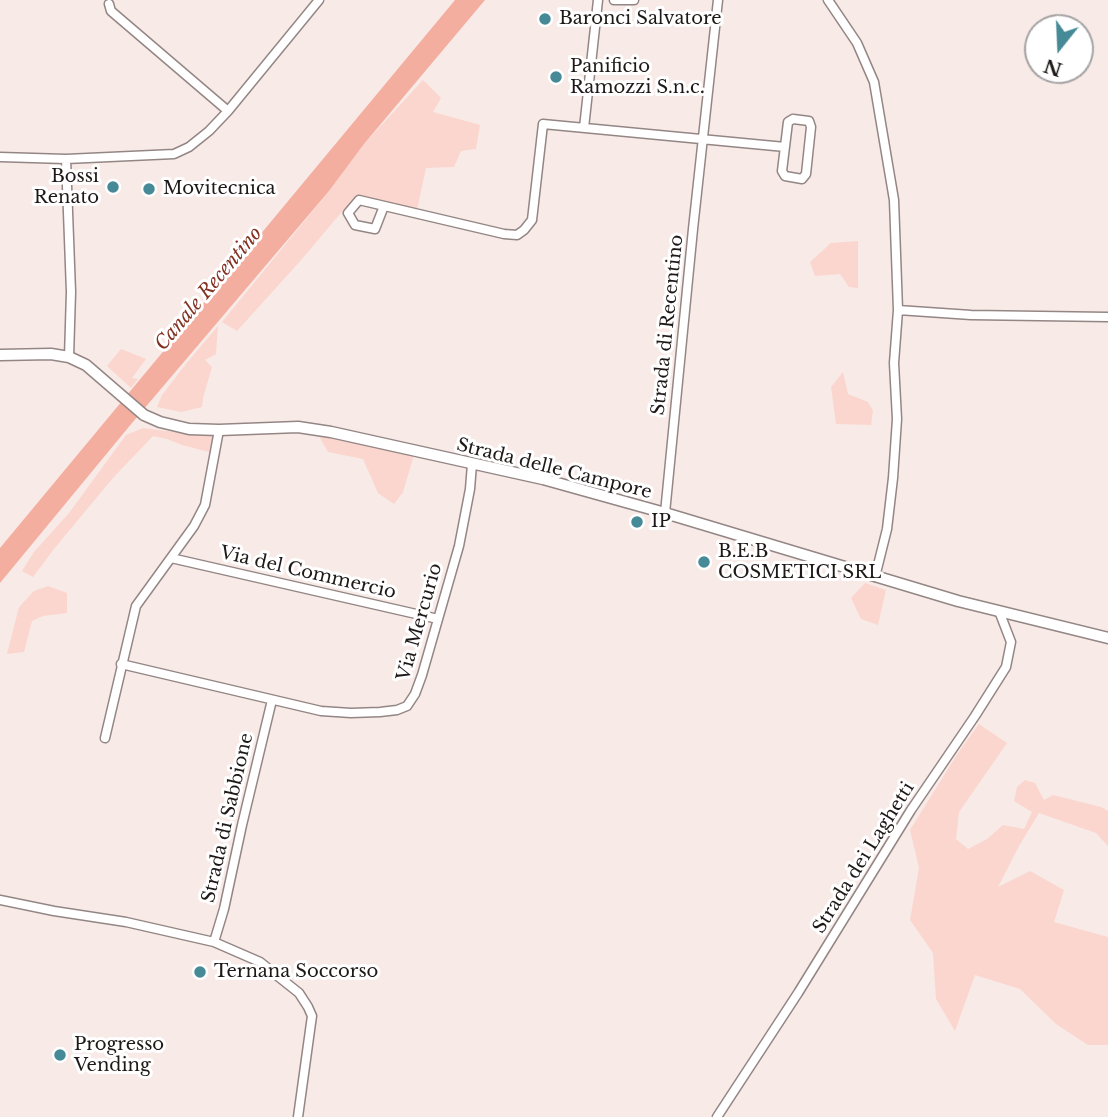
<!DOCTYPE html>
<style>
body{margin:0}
#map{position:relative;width:1108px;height:1117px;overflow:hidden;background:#f8eae7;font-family:"Libre Baskerville",serif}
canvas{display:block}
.north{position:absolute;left:1024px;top:14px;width:70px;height:70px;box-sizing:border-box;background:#fff;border:2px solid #a5a3a3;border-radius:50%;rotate:198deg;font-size:19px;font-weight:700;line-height:28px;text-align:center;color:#1e1918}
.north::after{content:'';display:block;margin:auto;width:24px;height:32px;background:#468a97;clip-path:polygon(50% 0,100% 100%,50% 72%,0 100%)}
</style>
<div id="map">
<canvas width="1108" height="1117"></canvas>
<div class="north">N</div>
</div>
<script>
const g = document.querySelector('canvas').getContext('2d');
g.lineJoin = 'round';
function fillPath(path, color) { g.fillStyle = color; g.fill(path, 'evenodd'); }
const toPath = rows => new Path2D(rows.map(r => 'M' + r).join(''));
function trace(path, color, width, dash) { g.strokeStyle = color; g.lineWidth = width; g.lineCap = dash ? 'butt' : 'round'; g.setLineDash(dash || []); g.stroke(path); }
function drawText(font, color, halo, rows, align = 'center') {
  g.font = font + ' "Libre Baskerville",serif'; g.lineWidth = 6; g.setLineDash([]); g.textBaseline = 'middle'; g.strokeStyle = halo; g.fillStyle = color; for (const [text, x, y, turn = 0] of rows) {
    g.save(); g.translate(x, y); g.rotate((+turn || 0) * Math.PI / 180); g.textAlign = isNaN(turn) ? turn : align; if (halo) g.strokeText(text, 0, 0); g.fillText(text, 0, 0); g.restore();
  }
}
const green = toPath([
 [423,80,441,98,433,112,480,125,476,149,461,151,454,167,426,168,417,210,356,195,302,259,237,331,222,322,329,191,364,144],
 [858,241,858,288,849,287,840,274,815,276,810,262,831,243],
 [218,326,216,354,205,360,212,367,203,398,202,407,181,412,157,407,162,395,185,365],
 [121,349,146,359,132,378,138,379,131,388,107,366],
 [843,372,848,394,868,402,873,411,871,425,836,424,831,387],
 [143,428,182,433,213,433,209,452,182,445,167,439,153,436,112,479,54,549,33,577,22,571,34,552,69,513,126,435],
 [319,436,414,455,403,492,394,504,378,493,363,459,328,452],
 [865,583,886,590,878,625,861,619,851,598],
 [48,586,67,593,67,613,43,616,32,621,24,652,7,654,19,607,34,591],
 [979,724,1007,743,959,812,956,839,968,849,987,839,1003,825,1024,829,1032,812,1014,801,1017,787,1025,780,1035,783,1044,800,1053,795,1101,807,1108,811,1108,846,1096,833,1039,813,1019,846,998,887,1030,871,1064,890,1054,922,1108,937,1108,1045,1088,1045,1056,1024,1020,989,975,975,955,1031,936,999,933,953,910,920,919,868,910,830,958,753]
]);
const water = toPath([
 [455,0,485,0,364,144,329,191,132,423,0,583,0,548]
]);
const minor = toPath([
 [614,0,634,0],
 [828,0,857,43,874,82,894,200,898,310,894,363,897,419,893,478,887,529,875,577],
 [109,4,111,11,228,111],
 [793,119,809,121,811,127,806,174,802,179,785,176,782,171,788,122,793,119],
 [584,128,598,0],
 [0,157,66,159,174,154,189,147,209,131,228,111,319,0],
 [66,159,71,292,69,357],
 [384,206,375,229,355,225,348,213,359,200,504,234,517,235,524,230,532,220,543,124,785,147],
 [898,310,971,315,1108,317],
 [665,513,693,229,718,0],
 [171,558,438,619],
 [121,664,321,711,351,713,380,712,397,710,407,706,415,694,422,675,459,546,470,489,472,464],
 [105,738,136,606,194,526,205,505,219,430],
 [0,900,54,911,126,922,214,942,224,909,242,825,272,700],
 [214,942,260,962,299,993,308,1007,312,1016,311,1023,298,1117],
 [717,1117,798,993,911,810,975,716,1006,667,1011,642,999,611]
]);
const tertiary = toPath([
 [0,355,51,354,69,357,86,365,144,415,160,422,189,429,219,430,298,427,331,432,543,479,665,513,958,601,1108,638]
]);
const markers = [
 [545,19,7,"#468a97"],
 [556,77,7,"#468a97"],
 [113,187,7,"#468a97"],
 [149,189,7,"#468a97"],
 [637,522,7,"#468a97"],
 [704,562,7,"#468a97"],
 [200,972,7,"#468a97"],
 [60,1055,7,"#468a97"]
];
const poiNames = [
 ["Baronci Salvatore",559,19],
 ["Panificio",570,67],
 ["Ramozzi S.n.c.",570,88],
 ["Bossi",99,177,"right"],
 ["Renato",99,198,"right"],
 ["Movitecnica",163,189],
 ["IP",651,522],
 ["B.E.B",718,552],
 ["COSMETICI SRL",718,573],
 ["Ternana Soccorso",214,972],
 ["Progresso",74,1045],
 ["Vending",74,1066]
];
const streetNames = [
 ["Strada di Recentino",668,325,-84],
 ["Strada delle Campore",554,469,14],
 ["Via del Commercio",308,573,13],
 ["Via Mercurio",420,622,-74],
 ["Strada di Sabbione",228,818,-77],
 ["Strada dei Laghetti",864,858,-58]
];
const waterNames = [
 ["Canale Recentino",209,289,-50]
];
fillPath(green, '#fbd6ce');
fillPath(water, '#f4aea0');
trace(minor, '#938684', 11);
trace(tertiary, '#938684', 13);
trace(minor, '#fff', 8);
trace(tertiary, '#fff', 10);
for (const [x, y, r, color] of markers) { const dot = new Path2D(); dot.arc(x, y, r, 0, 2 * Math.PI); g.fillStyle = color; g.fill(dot); trace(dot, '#fff', 2.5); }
drawText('18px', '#1e1918', '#fff', poiNames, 'left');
drawText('18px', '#1e1918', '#fff', streetNames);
drawText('italic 19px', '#833123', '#fff', waterNames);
</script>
